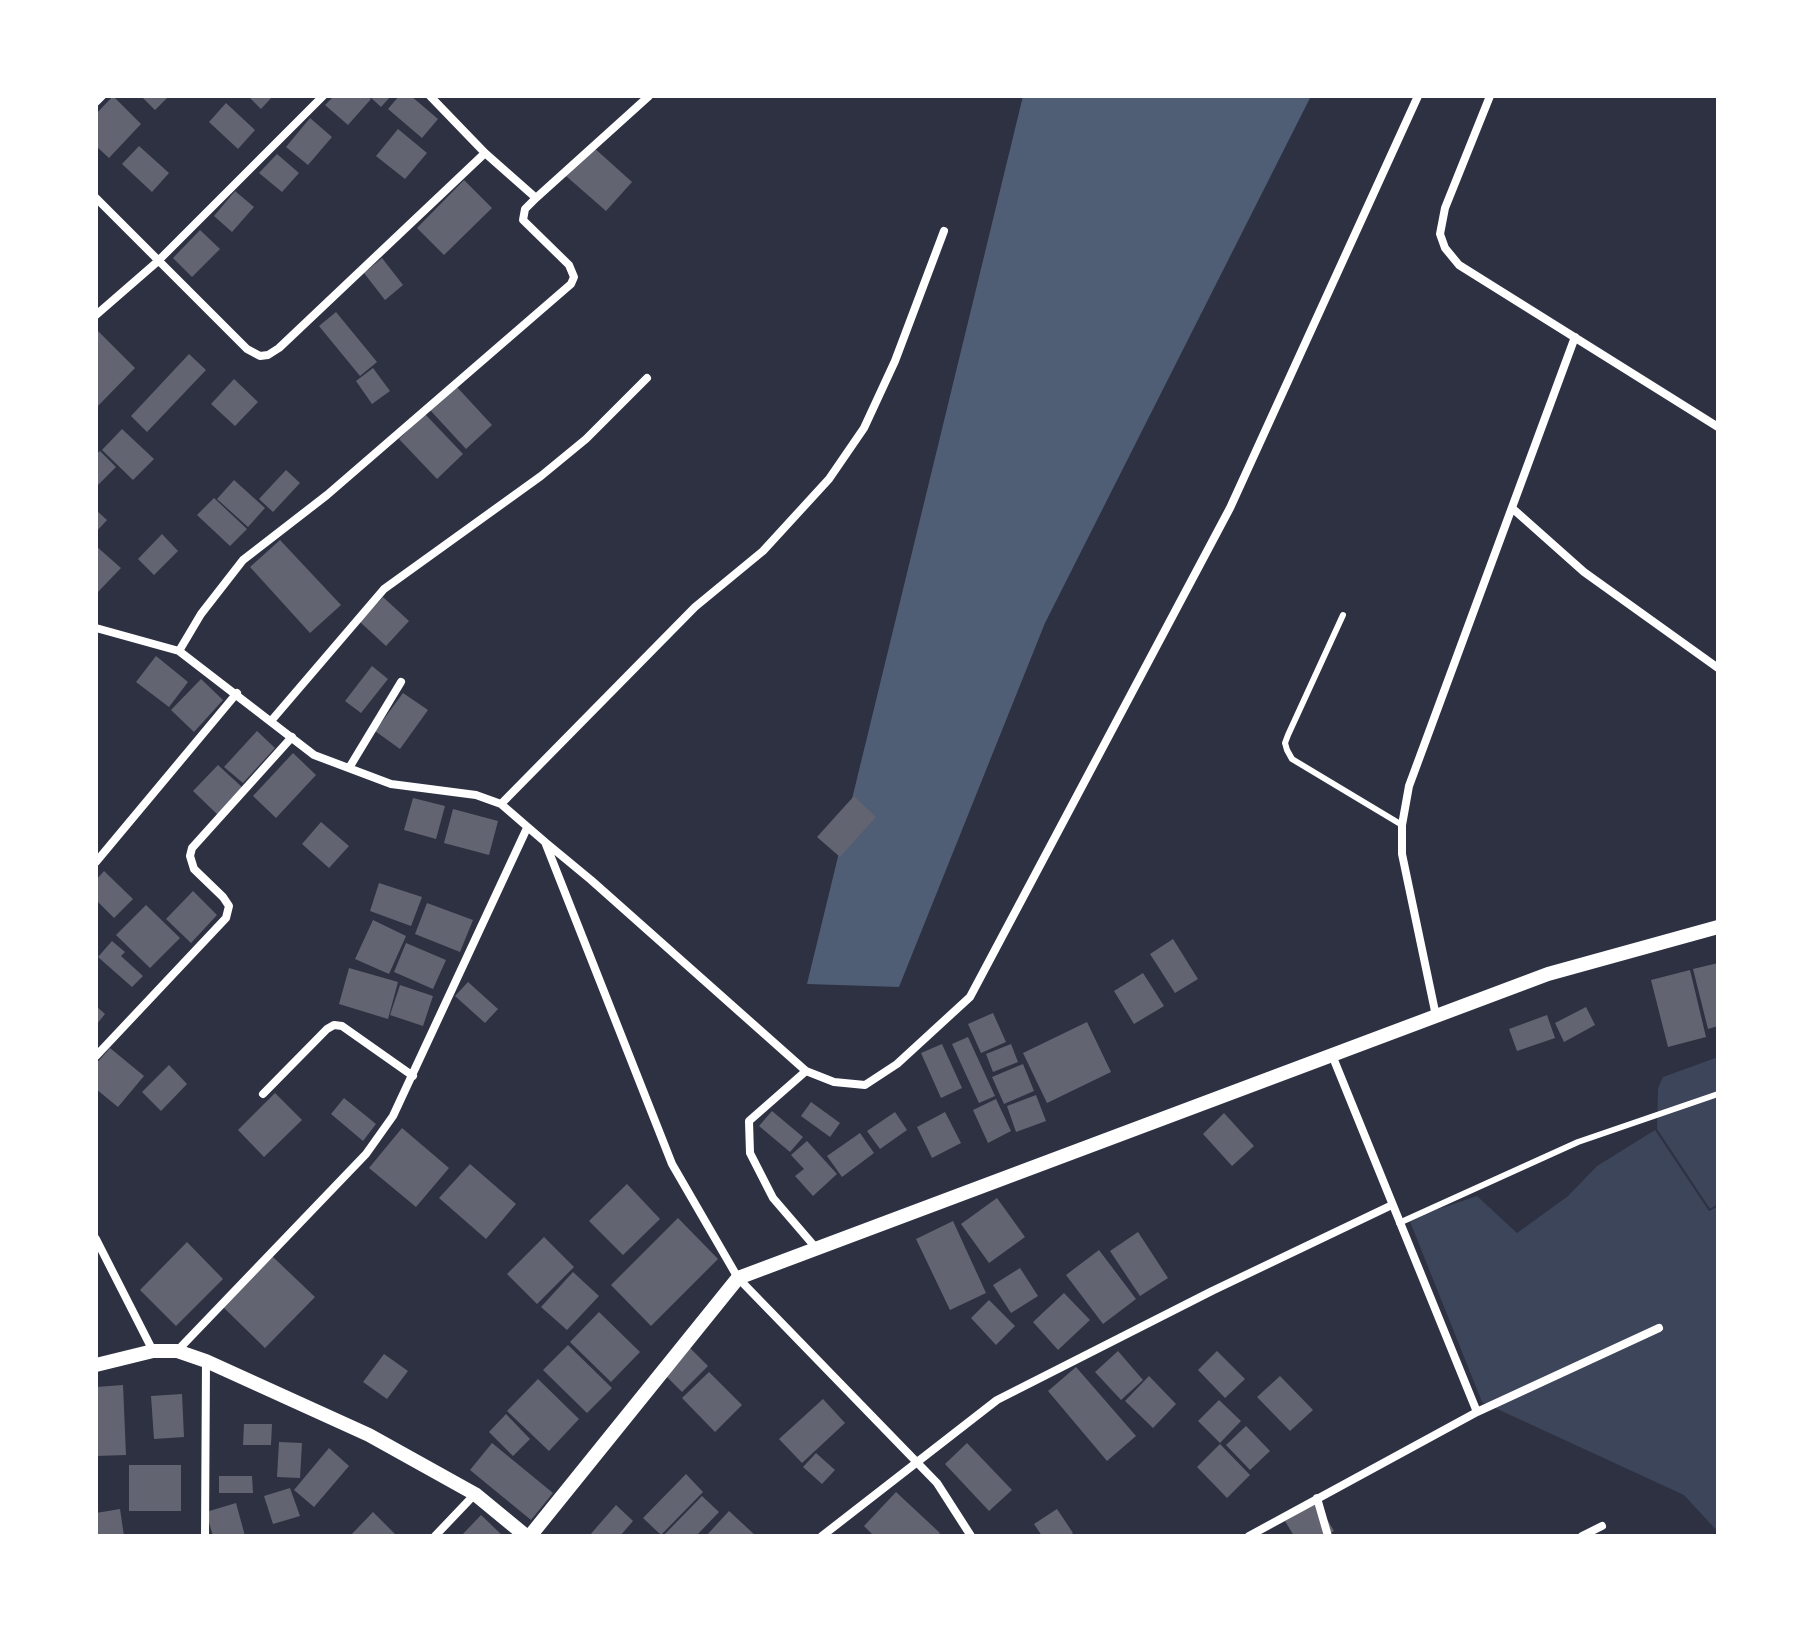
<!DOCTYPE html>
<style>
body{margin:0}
#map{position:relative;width:1814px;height:1632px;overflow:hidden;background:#2d3142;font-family:"Noto Serif",serif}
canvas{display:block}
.frame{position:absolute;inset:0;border:98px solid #fff;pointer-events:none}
</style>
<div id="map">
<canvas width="1814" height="1632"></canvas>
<div class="frame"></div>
</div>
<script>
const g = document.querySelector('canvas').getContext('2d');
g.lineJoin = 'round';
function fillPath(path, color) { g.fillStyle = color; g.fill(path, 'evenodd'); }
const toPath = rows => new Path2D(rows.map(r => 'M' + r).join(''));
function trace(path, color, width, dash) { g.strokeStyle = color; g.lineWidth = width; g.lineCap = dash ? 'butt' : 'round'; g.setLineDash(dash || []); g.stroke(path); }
const green = toPath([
 [1718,1057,1718,1204,1710,1209,1657,1129,1658,1088,1663,1077],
 [1655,1130,1709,1211,1718,1206,1718,1532,1684,1495,1482,1402,1409,1219,1477,1196,1517,1233,1568,1196,1597,1166]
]);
const water = toPath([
 [1023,96,1311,96,1045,623,899,987,807,984]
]);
const building = toPath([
 [113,96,141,124,109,158,96,146,96,114],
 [141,96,169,96,155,110],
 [248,96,273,96,261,109],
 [334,96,367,96,371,99,348,125,325,105],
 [369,96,391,96,381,107],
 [399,96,411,96,438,119,422,138,388,109],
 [226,103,255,130,238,149,209,122],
 [310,118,332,137,308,165,286,147],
 [398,129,427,153,405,179,376,156],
 [139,146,169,173,152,192,122,164],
 [592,146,632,182,606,211,566,176],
 [277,154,299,173,282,192,259,173],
 [464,180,492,208,444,255,417,228],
 [235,191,254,207,232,232,214,216],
 [200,230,220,249,192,277,173,258],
 [382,258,403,285,385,300,364,273],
 [336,312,377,362,360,376,319,326],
 [96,329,135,368,96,408],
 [189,354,206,370,147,432,131,416],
 [373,368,390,391,372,404,356,381],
 [234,379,258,402,235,426,211,404],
 [456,386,492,425,466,449,430,410],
 [425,414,463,454,437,479,399,439],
 [122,429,154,459,133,480,102,450],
 [100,451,116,467,96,487,96,454],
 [286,470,300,483,273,512,259,499],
 [234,480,265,508,248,527,217,499],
 [214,498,247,529,230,546,197,515],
 [96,510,107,520,96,532],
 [162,534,178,551,154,575,138,559],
 [280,540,341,605,310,633,250,567],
 [96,546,121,568,96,594],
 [383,597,409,621,386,646,360,622],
 [156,656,188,682,169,707,136,682],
 [372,666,388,679,361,713,345,701],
 [201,679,223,700,194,732,171,710],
 [403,693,428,710,400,749,375,731],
 [257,731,275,748,243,783,224,767],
 [293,753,316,775,276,818,253,796],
 [218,765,243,788,218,815,193,791],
 [854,796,876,817,840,857,817,837],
 [413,798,445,806,436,839,404,830],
 [453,809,498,821,489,855,444,843],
 [321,822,349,846,329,868,302,844],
 [104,871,133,899,114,918,96,900,96,880],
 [379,883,422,897,411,926,370,911],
 [193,891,217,915,191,943,166,919],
 [427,903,473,920,460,952,415,934],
 [146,905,180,938,150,968,116,935],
 [373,920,406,936,389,974,355,959],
 [1173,939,1198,979,1175,993,1150,954],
 [112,941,125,952,121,956,143,976,132,987,98,957],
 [406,943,446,960,433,989,394,972],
 [1718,963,1718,1026,1708,1029,1693,969],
 [349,968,398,982,388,1019,339,1004],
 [1690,970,1706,1037,1668,1047,1651,980],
 [1143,973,1164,1006,1134,1024,1114,991],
 [468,982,498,1009,485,1023,455,996],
 [400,985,433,996,423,1026,390,1015],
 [96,1006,105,1014,96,1025],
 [1586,1007,1595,1025,1564,1042,1555,1023],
 [993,1013,1006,1042,981,1053,968,1024],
 [1547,1015,1555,1038,1517,1051,1509,1029],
 [1087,1022,1111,1072,1047,1103,1023,1053],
 [968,1037,995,1096,979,1103,952,1044],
 [942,1044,962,1088,941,1098,921,1053],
 [1011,1044,1018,1062,993,1072,986,1054],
 [110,1048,144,1076,118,1107,96,1089,96,1064],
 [1023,1064,1034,1091,1004,1104,992,1077],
 [169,1065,187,1084,161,1111,142,1092],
 [275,1093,302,1120,264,1157,238,1130],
 [1036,1095,1046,1121,1016,1132,1007,1106],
 [344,1098,376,1124,363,1141,331,1114],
 [996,1099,1011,1131,988,1143,973,1110],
 [811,1102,840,1123,830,1137,801,1116],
 [772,1111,803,1137,790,1152,759,1126],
 [895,1112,907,1130,880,1149,867,1131],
 [945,1112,961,1143,932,1158,917,1127],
 [1224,1113,1254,1146,1232,1166,1203,1134],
 [402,1128,449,1168,416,1207,369,1168],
 [860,1133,874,1153,842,1177,827,1156],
 [807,1141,837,1174,813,1196,795,1176,804,1169,791,1155],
 [470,1164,516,1204,486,1239,439,1198],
 [627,1184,660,1219,623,1255,589,1221],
 [997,1198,1025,1237,989,1263,961,1224],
 [678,1218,718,1259,651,1326,611,1285],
 [953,1221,986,1293,950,1310,916,1239],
 [1138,1232,1168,1278,1140,1296,1110,1251],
 [544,1237,574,1267,537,1304,507,1274],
 [187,1242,223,1279,176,1326,140,1290],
 [1099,1250,1136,1299,1103,1324,1066,1275],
 [272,1256,315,1297,265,1348,223,1307],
 [1020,1268,1038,1296,1011,1313,993,1285],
 [573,1272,599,1296,567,1330,541,1307],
 [1064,1293,1090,1320,1058,1350,1033,1322],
 [989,1300,1015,1326,996,1345,971,1318],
 [599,1312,640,1352,611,1382,570,1342],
 [568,1345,612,1388,587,1413,543,1370],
 [690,1348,708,1366,682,1392,664,1374],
 [1118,1351,1143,1380,1121,1400,1095,1372],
 [1217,1351,1245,1379,1225,1398,1198,1370],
 [384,1354,408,1371,387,1399,363,1382],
 [1076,1367,1136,1436,1107,1461,1048,1391],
 [709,1372,742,1405,715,1432,682,1398],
 [1149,1376,1176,1404,1153,1428,1125,1401],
 [1280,1376,1313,1410,1290,1431,1257,1397],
 [538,1379,579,1419,549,1451,507,1411],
 [123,1385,126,1455,96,1456,96,1387],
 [182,1394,184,1437,154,1439,151,1396],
 [823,1399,845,1423,802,1463,779,1439],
 [1219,1400,1241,1421,1220,1443,1198,1421],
 [506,1414,530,1439,513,1456,489,1432],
 [244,1424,272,1424,271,1445,243,1445],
 [1246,1426,1270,1451,1250,1470,1226,1445],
 [279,1442,302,1443,300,1478,277,1477],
 [492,1443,553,1493,531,1520,470,1470],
 [967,1443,1012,1490,989,1511,945,1464],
 [1220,1444,1250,1475,1227,1498,1197,1467],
 [329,1448,349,1466,314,1507,294,1490],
 [816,1453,835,1470,822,1484,803,1467],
 [129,1465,181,1465,181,1511,129,1511],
 [686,1474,703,1492,661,1535,643,1518],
 [219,1476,252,1476,253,1493,219,1493],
 [290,1488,300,1516,273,1524,264,1496],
 [896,1492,940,1533,937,1536,874,1536,864,1526],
 [702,1496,719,1512,696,1536,663,1536],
 [1317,1502,1334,1531,1325,1536,1294,1536,1285,1521],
 [236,1503,245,1536,213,1536,206,1512],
 [616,1505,633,1521,620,1536,589,1536],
 [120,1509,124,1536,96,1536,96,1513],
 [1057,1509,1073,1533,1069,1536,1042,1536,1034,1524],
 [729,1511,756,1536,706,1536],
 [373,1512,397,1536,350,1536],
 [481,1515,503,1536,461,1536]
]);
const service = toPath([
 [1343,615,1288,735,1285,743,1287,750,1292,759,1402,825],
 [1399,1223,1578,1142,1718,1094]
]);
const minor = toPath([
 [430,96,485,153,536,198,649,96],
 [1490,96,1445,208,1440,234,1445,248,1459,265,1718,427],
 [96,102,102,96],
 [96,198,247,349,260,356,268,355,279,348,485,153],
 [96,315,157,262,323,96],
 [1512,508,1584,572,1718,668],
 [96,628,179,651,314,755,391,784,476,795,501,804,545,842,672,1164,738,1278,937,1483,971,1536],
 [179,651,201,614,243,560,327,495,571,284,574,277,569,265,523,220,525,209,536,198],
 [271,721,384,589,541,476,586,439,647,378],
 [349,768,401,682],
 [501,804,695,607,763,551,829,479,864,428,895,361,944,231],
 [545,842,591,880,806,1071,834,1082,865,1085,897,1064,970,997,1230,508,1418,96],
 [96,862,237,693],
 [1436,1016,1402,854,1402,825,1409,786,1575,337],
 [1332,1055,1477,1412],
 [96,1056,226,918,229,906,223,897,194,869,190,856,192,848,292,737],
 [806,1071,749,1121,750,1153,773,1198,816,1248],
 [263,1094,327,1029,334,1025,342,1026,413,1076],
 [96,1239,153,1351],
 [177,1351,366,1154,393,1116,527,828],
 [1317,1498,1328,1536],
 [205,1536,206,1361],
 [435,1536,475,1494],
 [822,1536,997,1400,1212,1291,1392,1205],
 [1249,1536,1477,1412,1659,1328],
 [1582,1536,1602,1526]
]);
const tertiary = toPath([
 [96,1365,153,1351,177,1351,206,1361,369,1435,475,1494,526,1536],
 [530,1536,738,1278,1548,974,1718,927]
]);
fillPath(green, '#3c4559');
fillPath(water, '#4f5d75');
fillPath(building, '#626471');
trace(service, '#fff', 6);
trace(minor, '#fff', 8);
trace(tertiary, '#fff', 14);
</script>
